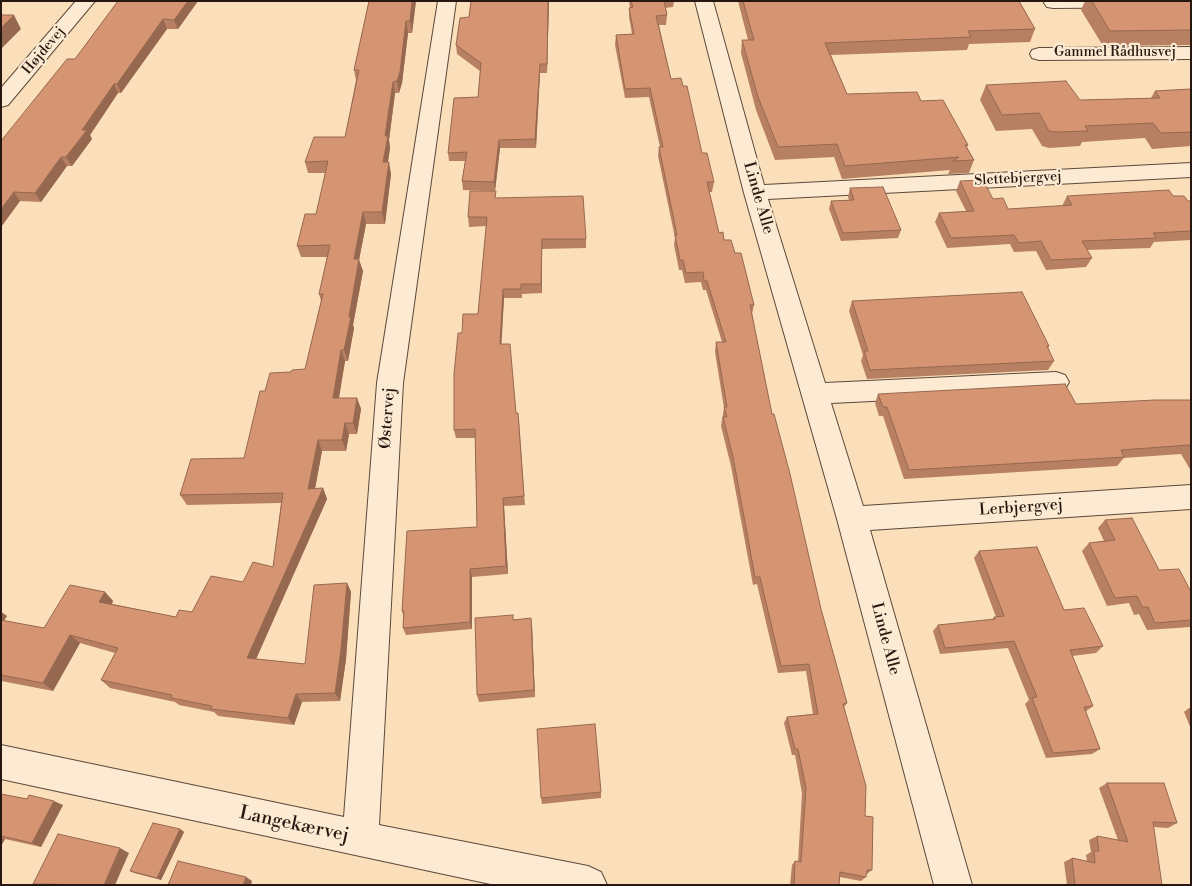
<!DOCTYPE html>
<meta charset="utf-8">
<style>
body{margin:0}
#map{position:relative;width:1192px;height:886px;overflow:hidden;background:#fbdfba;font-family:"Libre Bodoni",serif}
canvas{display:block}
.frame{position:absolute;inset:0;border:2px solid #261710;pointer-events:none}
</style>
<div id="map">
<canvas width="1192" height="886"></canvas>
<div class="frame"></div>
</div>
<script>
const g = document.querySelector('canvas').getContext('2d');
g.lineJoin = 'round';
const toPath = rows => new Path2D(rows.map(r => 'M' + r).join(''));
function trace(path, color, width, dash) { g.strokeStyle = color; g.lineWidth = width; g.lineCap = dash ? 'butt' : 'round'; g.setLineDash(dash || []); g.stroke(path); }
function fillPath(path, color) { g.fillStyle = color; g.fill(path, 'evenodd'); }
function drawText(font, color, halo, rows, align = 'center') {
  g.font = font + ' "Libre Bodoni",serif'; g.lineWidth = 4.5; g.setLineDash([]); g.textBaseline = 'middle'; g.strokeStyle = halo; g.fillStyle = color; for (const [text, x, y, turn = 0] of rows) {
    g.save(); g.translate(x, y); g.rotate((+turn || 0) * Math.PI / 180); g.textAlign = isNaN(turn) ? turn : align; if (halo) g.strokeText(text, 0, 0); g.fillText(text, 0, 0); g.restore();
  }
}
const street = toPath([
 [76,1,95,1,8,105,1,107,1,88,76,1],
 [438,1,456,1,403,383,379,825,588,866,601,872,607,885,495,885,1,779,1,745,344,817,377,383,438,1],
 [695,1,713,1,764,185,1191,163,1191,177,768,199,825,383,1056,372,1065,375,1069,382,1065,389,1056,392,831,403,863,506,1191,485,1191,509,870,530,972,885,934,885,837,519,744,193,695,1],
 [1045,1,1191,1,1191,7,1053,8,1047,7,1044,3,1045,1],
 [1191,47,1191,59,1039,60,1032,58,1030,54,1032,50,1039,48,1191,47]
]);
const wall = toPath([
 [118,1,198,1,178,29,167,29,121,93,118,93,90,135,92,139,72,166,67,166,41,202,20,201,1,227,1,141,75,59],
 [369,1,416,1,412,33,408,33,402,83,399,93,395,93,389,140,390,148,388,162,391,174,385,224,366,224,359,260,363,271,353,325,354,328,348,361,345,361,339,398,357,398,361,409,357,434,349,434,346,451,322,451,315,489,323,488,327,499,256,659,305,664,347,583,351,592,346,659,340,701,302,702,294,725,218,716,214,712,179,705,175,702,110,688,101,680,115,653,80,643,53,691,1,681,1,612,7,616,4,621,44,628,105,592,113,601,112,604,176,617,192,612,243,582,273,567,281,503,187,505,180,495,244,458,265,391,291,372,305,369,321,301,319,294,327,257,301,257,297,246,316,214,326,173,308,173,305,162,345,137,356,80,354,70],
 [471,1,549,1,547,73,540,73,536,148,500,148,495,191,463,190,462,181,465,161,449,161,448,153,478,97,480,71,457,54,456,45,469,17],
 [629,1,674,1,673,7,665,8,667,15,666,25,659,25,671,79,702,153,714,182,712,192,709,192,719,233,735,253,754,305,752,314,772,414,821,609,847,703,844,707,865,816,872,870,867,874,866,874,866,877,861,881,840,877,839,885,790,885,792,865,795,861,798,862,802,793,795,755,792,755,784,723,787,717,813,714,806,671,778,673,757,584,753,585,731,466,721,426,724,408,715,352,716,342,722,342,706,290,703,290,701,282,685,283,682,270,679,270,674,245,675,238,658,156,659,147,660,147,649,97,625,98,615,45,616,35,632,34,629,17,629,8,630,8],
 [738,1,1019,1,1035,29,1030,42,969,44,967,50,831,55,847,94,921,101,968,145,967,147,974,160,969,173,948,174,950,170,842,179,834,157,775,160,756,110,741,53,742,40,748,40],
 [1085,1,1191,1,1191,45,1103,46,1081,10],
 [986,85,1080,100,1151,98,1155,91,1191,89,1191,146,1152,149,1145,138,1082,142,1080,146,1049,148,1042,146,1032,129,996,131,980,100],
 [960,181,993,199,1008,209,1062,206,1067,196,1173,196,1188,201,1191,201,1191,240,1154,242,1150,248,1087,250,1092,258,1086,267,1046,270,1036,251,1014,252,1010,244,947,248,935,222,939,213,966,211,956,191],
 [850,188,901,230,898,238,841,241,829,209,831,201,849,200,848,197],
 [496,198,586,239,586,248,542,249,542,293,522,294,522,298,504,298,501,344,516,413,519,421,525,505,504,506,508,574,472,577,472,629,406,635,403,628,403,615,402,611,477,527,475,438,456,438,454,430,462,333,478,314,486,226,469,227,468,217],
 [852,301,1049,346,1048,348,1054,361,1048,370,867,379,861,361,863,355,849,311],
 [878,394,1076,404,1191,400,1191,471,1181,454,1124,458,1117,466,904,479,883,416,879,416,875,403],
 [1105,520,1159,570,1191,592,1191,627,1147,630,1139,614,1134,615,1129,603,1107,606,1082,551,1089,543,1104,541,1098,528],
 [979,551,1064,610,1103,646,1096,653,1072,656,1093,706,1085,712,1100,749,1092,754,1046,758,1025,704,1029,700,1008,648,940,654,933,631,938,625,992,620,994,617,996,617,974,558],
 [513,615,513,620,532,626,535,697,479,702,477,695],
 [1189,708,1191,708,1191,729,1184,712],
 [1107,783,1177,823,1168,828,1153,827,1162,885,1067,885,1064,862,1072,858,1087,861,1086,855,1091,852,1089,840,1097,836,1118,840,1099,788],
 [601,792,601,798,542,804,541,798],
 [1,794,63,805,41,847,5,839,1,846],
 [180,829,184,832,161,880,134,873,130,871]
]);
const shadedWall = toPath([
 [188,1,198,1,178,29,174,20],
 [412,1,416,1,412,33,410,21],
 [548,1,549,1,547,73,547,64],
 [14,15,21,29,1,49,1,28],
 [163,19,167,29,121,93,117,84],
 [406,21,408,33,402,83,399,93,397,81],
 [540,64,540,73,536,148,535,139],
 [393,82,395,93,389,140,390,148,386,174,383,162,385,136],
 [114,84,118,93,90,135,92,139,72,166,66,157,82,130],
 [499,140,500,148,495,191,494,182],
 [61,157,67,166,41,202,35,193],
 [389,162,391,174,385,224,382,212],
 [14,192,20,201,1,227,1,209],
 [363,212,366,224,359,260,363,271,353,325,354,328,348,361,344,350,349,317,354,259],
 [542,239,542,293,541,284],
 [503,289,504,298,501,353,500,344],
 [341,350,345,361,337,409,333,398],
 [357,398,361,409,357,434,353,423],
 [345,423,349,434,346,451,342,440],
 [318,440,322,451,313,499,308,489],
 [323,488,327,499,253,666,247,658],
 [503,498,504,506,508,574,506,566],
 [470,569,472,577,472,629,470,622],
 [347,583,351,592,346,659,340,701,335,693],
 [105,592,113,601,108,610,99,602],
 [1,612,7,616,1,625],
 [531,618,532,626,535,697,534,690],
 [70,635,80,643,53,691,43,683],
 [296,694,302,702,294,725,288,718],
 [54,801,63,805,41,847,32,843],
 [180,829,184,832,161,880,157,878],
 [1,838,5,839,1,846],
 [120,848,129,853,115,885,104,885],
 [246,877,252,881,251,885,243,885]
]);
const building = toPath([
 [118,1,188,1,174,20,163,19,117,84,114,84,82,130,87,130,66,157,61,157,35,193,14,192,1,209,1,141,67,59,75,59,118,1],
 [369,1,412,1,410,21,406,21,400,72,397,81,393,82,385,136,388,136,383,162,389,162,382,212,363,212,354,259,359,259,349,317,351,317,344,350,341,350,333,398,357,398,353,423,345,423,342,440,318,440,308,489,323,488,247,658,305,664,314,585,347,583,341,650,335,693,296,694,288,718,211,709,212,706,171,698,172,695,101,680,118,648,70,635,43,683,1,675,1,620,44,628,70,585,105,592,99,602,176,617,179,610,192,612,211,576,243,582,253,562,273,567,283,493,180,495,191,459,244,458,260,391,265,391,270,373,291,372,292,370,305,369,323,294,319,294,330,245,297,246,305,214,316,214,328,161,305,162,314,137,345,137,359,70,354,70,369,1],
 [471,1,548,1,547,64,540,64,535,139,499,140,494,182,462,181,467,152,448,153,454,98,478,97,481,63,456,45,460,18,469,17,471,1],
 [631,1,664,1,667,15,656,16,671,79,681,78,683,86,687,86,702,153,707,153,714,182,707,182,719,233,723,232,724,240,731,240,735,253,741,253,754,305,750,305,772,414,774,414,790,474,821,609,847,703,843,704,866,786,865,816,873,817,872,870,867,870,866,877,840,872,839,885,794,885,795,861,801,862,806,788,798,749,795,749,787,717,818,714,809,664,781,666,760,577,755,577,733,457,723,417,727,417,724,407,727,407,716,342,726,342,707,281,704,281,703,272,686,273,683,260,680,260,675,235,677,235,659,147,663,147,650,88,625,89,616,35,634,34,629,8,633,7,631,1],
 [743,1,1019,1,1035,29,968,31,971,37,825,43,847,94,917,92,921,101,943,100,968,145,965,145,974,160,953,161,959,157,845,166,837,144,778,147,758,97,742,40,754,40,743,1],
 [1092,1,1191,1,1191,30,1110,31,1092,1],
 [1,15,14,15,1,28,1,15],
 [1066,81,1080,100,1160,98,1155,91,1191,89,1191,132,1161,133,1153,123,1085,126,1088,131,1057,132,1049,131,1039,113,1002,115,986,85,1066,81],
 [983,180,993,199,1003,198,1008,209,1072,205,1067,196,1169,190,1173,196,1184,196,1188,201,1191,201,1191,231,1153,233,1156,238,1082,241,1092,258,1051,260,1041,241,1019,243,1014,235,951,238,939,213,974,211,960,181,983,180],
 [883,187,901,230,843,233,831,201,854,200,850,188,883,187],
 [470,191,496,191,495,198,583,196,586,239,542,239,541,284,521,284,521,289,503,289,500,344,510,344,516,413,518,413,524,496,503,498,506,566,470,569,470,622,403,628,404,611,402,611,407,531,477,527,475,429,454,430,454,374,458,333,462,333,463,314,478,314,487,217,468,217,470,191],
 [1022,292,1049,346,1047,346,1054,361,870,370,864,351,868,351,852,301,1022,292],
 [1065,384,1076,404,1155,400,1191,400,1191,448,1189,445,1121,450,1124,457,909,470,887,407,883,407,878,394,1065,384],
 [1132,518,1159,570,1179,569,1191,592,1191,620,1155,623,1148,607,1142,607,1137,596,1115,598,1089,543,1115,540,1105,520,1132,518],
 [1037,547,1064,610,1084,608,1103,646,1070,650,1093,706,1084,707,1100,749,1053,753,1032,698,1037,697,1014,641,945,648,938,625,995,619,994,617,1004,616,979,551,1037,547],
 [513,615,513,620,531,618,534,690,477,695,475,618,513,615],
 [595,724,601,792,541,798,537,729,595,724],
 [1107,783,1164,783,1177,823,1153,822,1162,885,1075,885,1072,858,1095,863,1094,851,1099,851,1097,836,1128,842,1107,783],
 [1,794,27,799,29,795,54,801,32,843,1,836,1,794],
 [153,823,180,829,157,878,130,871,153,823],
 [58,834,120,848,104,885,33,884,58,834],
 [178,861,246,877,243,885,168,885,178,861]
]);
const farStreetnames = [
 ["Højdevej",44,51,-50],
 ["Gammel Rådhusvej",1115,53],
 ["Slettebjergvej",1018,179,-3]
];
const streetNames = [
 ["Linde Alle",758,198,74],
 ["Østervej",388,418,-86],
 ["Lerbjergvej",1021,508,-4],
 ["Linde Alle",885,639,75]
];
const nearStreetnames = [
 ["Langekærvej",294,825,12]
];
trace(street, '#5b493a', 2);
fillPath(street, '#fcead2');
fillPath(wall, '#b88062');
fillPath(shadedWall, '#966850');
fillPath(building, '#d69572');
trace(building, '#966850', 1);
drawText('14px', '#261710', '#fcead2', farStreetnames);
drawText('16px', '#261710', '#fcead2', streetNames);
drawText('19px', '#261710', '#fcead2', nearStreetnames);
</script>
